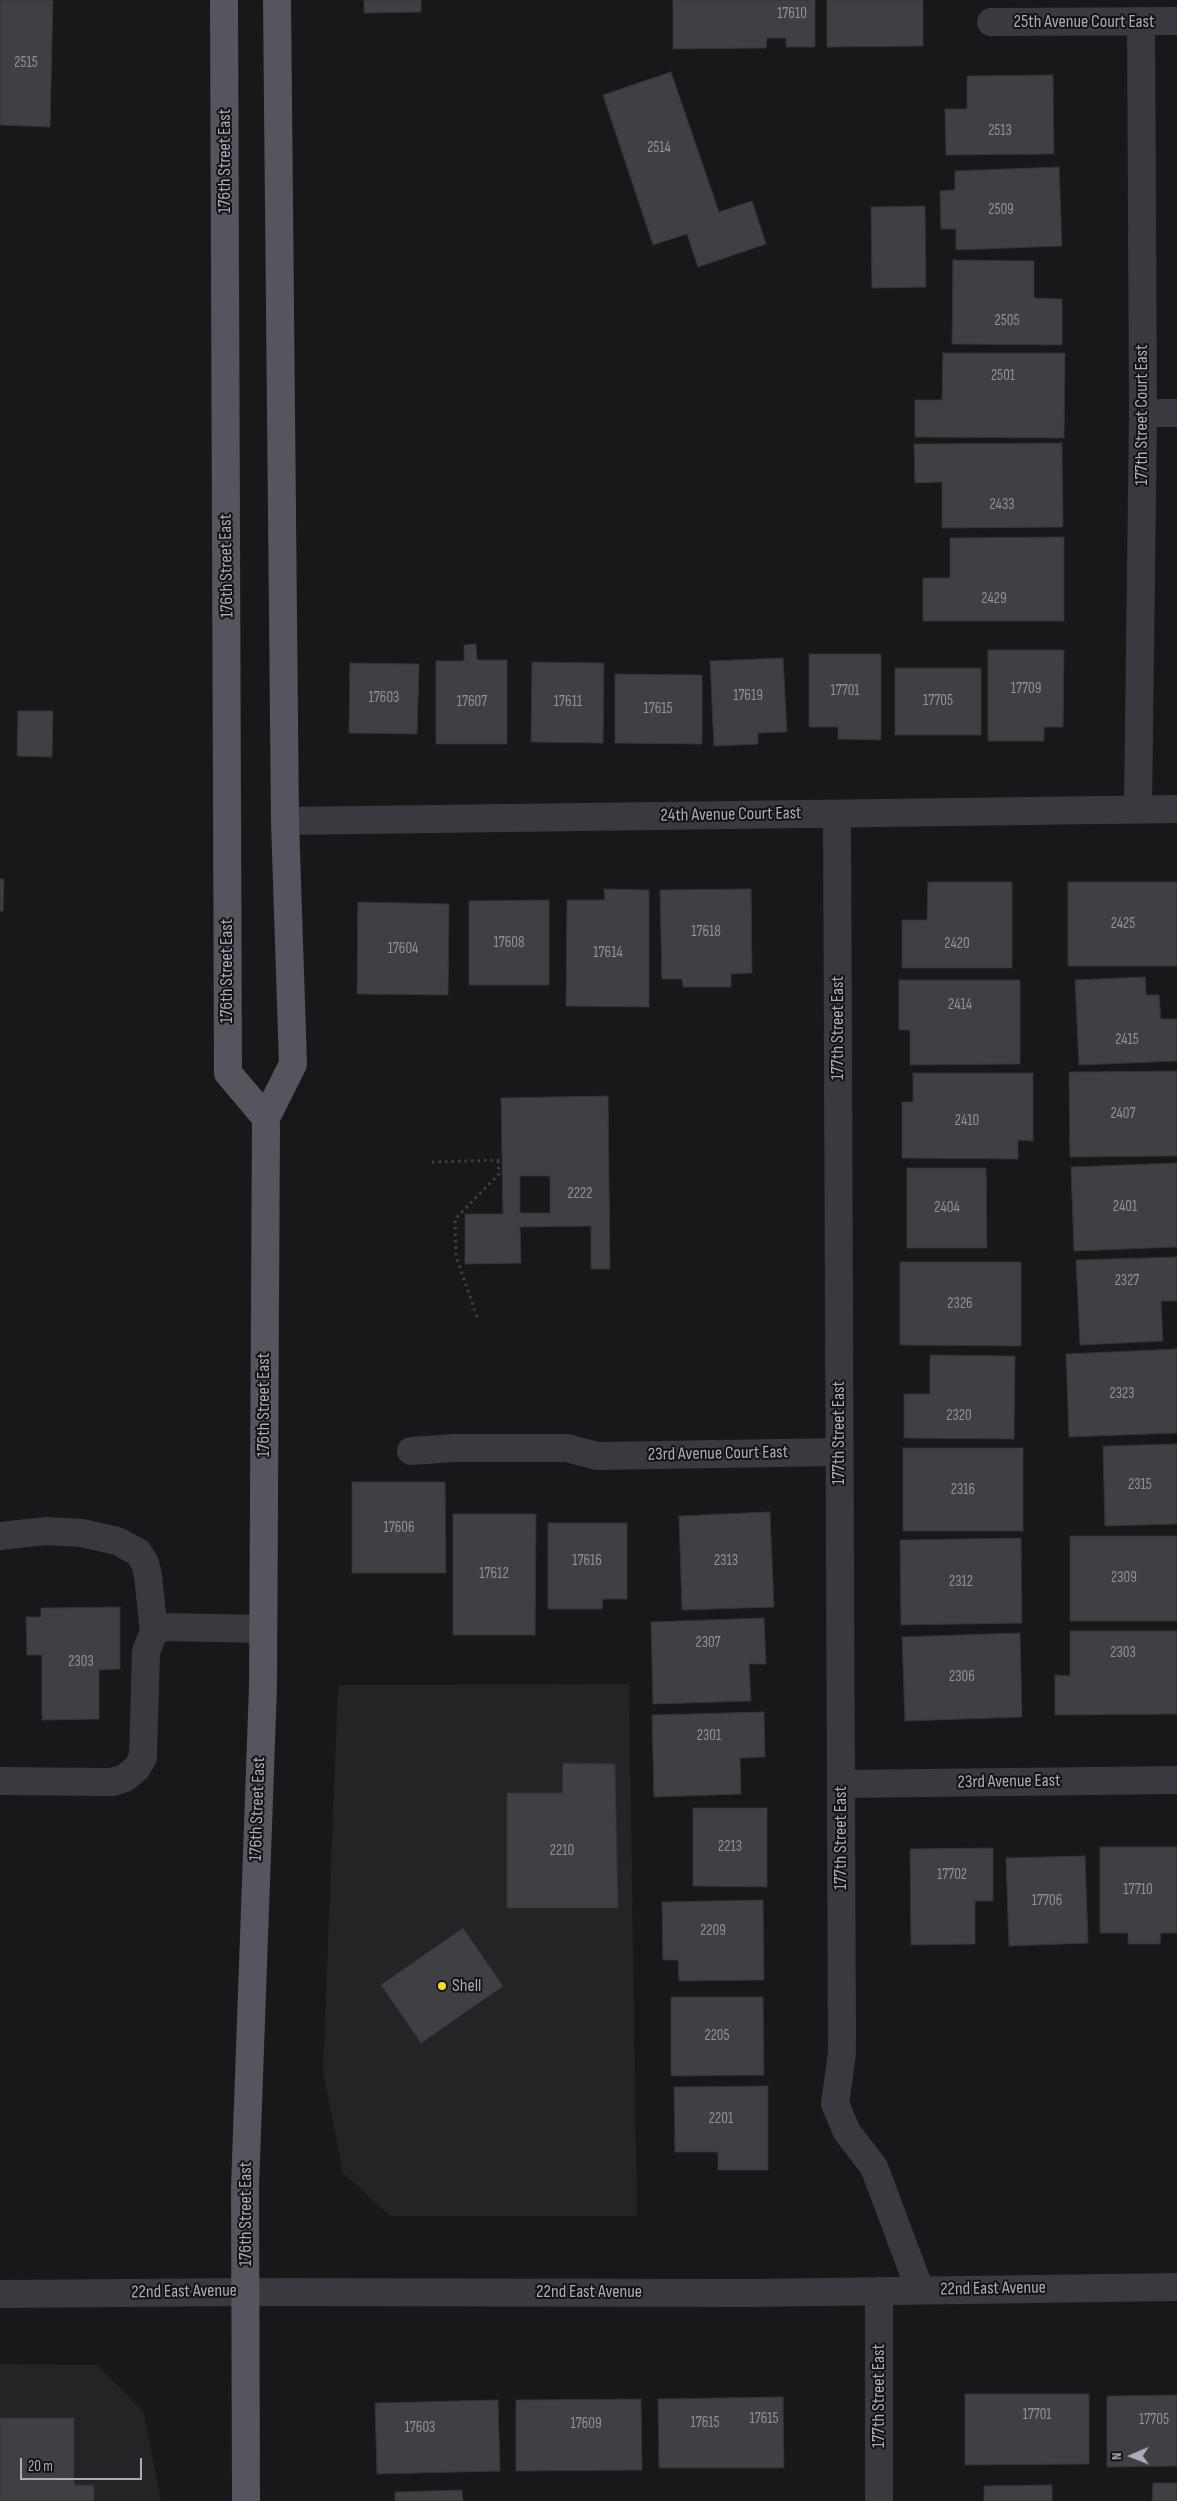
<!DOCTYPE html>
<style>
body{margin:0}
#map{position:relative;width:1177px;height:2501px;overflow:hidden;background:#18181a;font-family:"Sofia Sans Condensed",sans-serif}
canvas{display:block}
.north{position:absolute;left:1107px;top:2431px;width:50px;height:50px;-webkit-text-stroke:4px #131315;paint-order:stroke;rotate:269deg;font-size:14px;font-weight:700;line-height:20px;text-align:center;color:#aaacba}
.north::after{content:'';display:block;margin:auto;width:18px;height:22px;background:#aaacba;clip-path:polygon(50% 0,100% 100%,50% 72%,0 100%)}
.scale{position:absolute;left:20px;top:2458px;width:122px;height:22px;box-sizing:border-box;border:2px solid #aaacba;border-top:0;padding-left:6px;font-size:15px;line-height:18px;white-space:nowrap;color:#aaacba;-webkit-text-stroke:4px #131315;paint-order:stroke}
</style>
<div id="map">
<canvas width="1177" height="2501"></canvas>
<div class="north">N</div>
<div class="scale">20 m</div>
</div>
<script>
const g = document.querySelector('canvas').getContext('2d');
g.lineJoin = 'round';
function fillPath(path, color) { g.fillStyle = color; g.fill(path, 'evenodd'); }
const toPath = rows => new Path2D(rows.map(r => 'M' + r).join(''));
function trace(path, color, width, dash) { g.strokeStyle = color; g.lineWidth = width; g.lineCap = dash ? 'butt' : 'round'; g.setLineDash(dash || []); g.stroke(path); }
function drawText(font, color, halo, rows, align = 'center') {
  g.font = font + ' "Sofia Sans Condensed",sans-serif'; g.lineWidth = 4; g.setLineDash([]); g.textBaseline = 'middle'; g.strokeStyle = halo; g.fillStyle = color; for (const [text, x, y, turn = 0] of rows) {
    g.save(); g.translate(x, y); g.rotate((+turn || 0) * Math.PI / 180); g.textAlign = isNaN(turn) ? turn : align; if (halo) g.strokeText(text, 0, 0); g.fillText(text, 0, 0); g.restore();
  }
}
const built = toPath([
 [629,1684,637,2216,390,2216,343,2173,323,2072,338,1685],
 [0,2364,98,2365,144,2413,161,2501,0,2501]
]);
const building = toPath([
 [0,0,53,0,50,127,0,125,0,0],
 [364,0,421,0,421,12,364,13,364,0],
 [673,0,815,0,815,47,786,47,786,38,767,38,766,48,673,49,673,0],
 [827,0,923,0,923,46,827,47,827,0],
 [671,72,719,212,752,201,766,244,698,267,687,234,653,245,603,95,671,72],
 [1053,75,1054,154,946,155,945,109,967,109,967,76,1053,75],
 [1059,167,1062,246,956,250,956,229,941,229,940,191,955,190,955,171,1059,167],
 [925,206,926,287,872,288,871,207,925,206],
 [953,260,1034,261,1034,298,1062,299,1062,345,952,344,953,260],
 [943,353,1065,353,1064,438,915,437,915,400,942,400,943,353],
 [1062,443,1063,527,942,528,942,482,915,483,914,444,1062,443],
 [1064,537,1064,621,923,621,923,578,950,578,950,538,1064,537],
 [476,644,477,660,507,660,507,744,436,744,436,661,464,661,464,645,476,644],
 [988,650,1064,650,1063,727,1044,727,1044,741,988,741,988,650],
 [809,654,881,654,881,740,838,739,838,727,809,727,809,654],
 [783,658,787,732,758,733,758,744,714,746,710,661,783,658],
 [532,662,604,663,603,743,531,742,532,662],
 [350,663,419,664,417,734,349,733,350,663],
 [895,668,981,668,981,735,895,735,895,668],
 [615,674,702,675,702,744,615,743,615,674],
 [18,711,53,711,52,757,17,756,18,711],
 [0,879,4,879,3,911,0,911,0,879],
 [928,882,1012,882,1012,968,902,968,902,920,927,920,928,882],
 [1068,882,1177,882,1177,966,1068,966,1068,882],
 [604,889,649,890,649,1007,566,1006,567,900,605,900,604,889],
 [751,889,752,973,731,974,731,987,683,987,682,979,662,979,660,890,751,889],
 [549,900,549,985,469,985,469,901,549,900],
 [358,902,449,904,448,995,357,994,358,902],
 [1145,977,1146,995,1159,995,1161,1019,1177,1019,1177,1061,1079,1065,1075,980,1145,977],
 [899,980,1020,980,1020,1064,910,1065,910,1030,899,1030,899,980],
 [1177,1071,1177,1156,1070,1157,1069,1072,1177,1071],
 [913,1073,1033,1073,1033,1141,1018,1140,1018,1159,902,1158,902,1102,913,1102,913,1073],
 [608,1096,610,1269,591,1269,591,1226,520,1227,521,1263,465,1264,465,1214,503,1214,501,1098,608,1096],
 [520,1176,550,1176,550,1213,520,1213,520,1176],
 [1177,1163,1177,1247,1074,1251,1071,1167,1177,1163],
 [907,1168,986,1168,987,1248,907,1248,907,1168],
 [1177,1257,1177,1301,1161,1301,1163,1341,1080,1345,1076,1260,1177,1257],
 [900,1262,1021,1262,1021,1346,900,1345,900,1262],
 [1177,1349,1177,1433,1069,1437,1066,1354,1177,1349],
 [930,1355,1015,1356,1014,1439,904,1438,904,1394,930,1394,930,1355],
 [1177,1444,1177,1524,1105,1526,1103,1446,1177,1444],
 [903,1448,1023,1448,1023,1531,903,1531,903,1448],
 [352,1482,445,1482,446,1573,352,1573,352,1482],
 [770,1512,774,1607,682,1610,679,1516,770,1512],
 [453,1514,536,1514,535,1635,453,1635,453,1514],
 [548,1523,627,1523,627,1599,603,1599,602,1609,548,1609,548,1523],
 [1070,1536,1177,1536,1177,1621,1070,1621,1070,1536],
 [1021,1538,1022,1623,901,1625,900,1540,1021,1538],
 [120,1607,120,1669,99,1670,99,1719,42,1720,42,1655,27,1655,26,1617,41,1617,41,1608,120,1607],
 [764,1618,766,1664,749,1664,751,1701,653,1704,651,1622,764,1618],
 [1070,1631,1177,1631,1177,1714,1055,1715,1055,1675,1070,1676,1070,1631],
 [1020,1633,1022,1717,905,1721,902,1637,1020,1633],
 [764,1712,765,1757,740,1758,741,1794,654,1797,652,1715,764,1712],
 [563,1763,615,1764,618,1908,507,1908,507,1793,562,1793,563,1763],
 [693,1808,767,1808,767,1887,693,1886,693,1808],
 [1100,1847,1177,1847,1177,1933,1161,1933,1160,1944,1128,1944,1128,1933,1100,1933,1100,1847],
 [993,1848,993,1901,975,1901,975,1944,911,1945,910,1849,993,1848],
 [1085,1856,1088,1943,1009,1946,1006,1858,1085,1856],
 [763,1900,764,1980,679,1981,678,1960,663,1960,662,1902,763,1900],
 [463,1928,503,1986,421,2043,381,1985,463,1928],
 [671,1997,763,1997,764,2075,671,2076,671,1997],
 [768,2086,768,2170,718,2170,718,2152,675,2152,674,2087,768,2086],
 [965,2394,1089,2394,1089,2464,965,2465,965,2394],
 [1177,2395,1177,2466,1107,2467,1107,2396,1177,2395],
 [783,2397,784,2468,659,2468,658,2399,783,2397],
 [641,2399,642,2470,516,2471,516,2400,641,2399],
 [498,2400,500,2471,377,2474,375,2403,498,2400],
 [0,2418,74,2418,74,2485,94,2485,94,2501,0,2501,0,2418],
 [1153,2483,1177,2483,1177,2501,1152,2501,1153,2483],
 [1052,2485,1052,2501,984,2501,984,2486,1052,2485],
 [462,2490,463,2501,395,2501,395,2492,462,2490]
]);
const path = toPath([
 [432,1162,502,1160],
 [477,1317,456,1256,455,1219,499,1174,498,1160]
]);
const minor = toPath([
 [991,22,1177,21],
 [1143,413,1177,413],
 [1138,809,1143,413,1141,21],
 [837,814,842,2053,835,2104,847,2132,874,2167,920,2290],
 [285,821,1177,809],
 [411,1451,454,1448,567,1448,597,1456,839,1452],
 [0,1536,46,1531,82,1533,117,1541,138,1552,145,1563,148,1576,154,1632],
 [0,1781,112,1782,125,1778,137,1768,143,1757,146,1651,154,1632,165,1627,263,1629],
 [841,1784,1177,1780],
 [0,2294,247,2292,751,2293,1177,2287],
 [879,2501,879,2291]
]);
const major = toPath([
 [224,0,228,1073,266,1118],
 [246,2501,245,2188,263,1686,266,1118,293,1064,285,821,277,0]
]);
const markers = [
 [442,1986,5,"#f6d933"]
];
const numberNames = [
 ["17610",792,14],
 ["2515",26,63],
 ["2513",1000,131],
 ["2514",659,148],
 ["2509",1001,210],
 ["2505",1007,321],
 ["2501",1003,376],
 ["2433",1002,505],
 ["2429",994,599],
 ["17709",1026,689],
 ["17701",845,691],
 ["17619",748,696],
 ["17603",384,698],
 ["17705",938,701],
 ["17607",472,702],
 ["17611",568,702],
 ["17615",658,709],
 ["2425",1123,924],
 ["17618",706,932],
 ["17608",509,943],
 ["2420",957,944],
 ["17604",403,949],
 ["17614",608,953],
 ["2414",960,1005],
 ["2415",1127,1040],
 ["2407",1123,1114],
 ["2410",967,1121],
 ["2222",580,1194],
 ["2401",1125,1207],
 ["2404",947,1208],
 ["2327",1127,1281],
 ["2326",960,1304],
 ["2323",1122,1394],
 ["2320",959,1416],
 ["2315",1140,1485],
 ["2316",963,1490],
 ["17606",399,1528],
 ["17616",587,1561],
 ["2313",726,1561],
 ["17612",494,1574],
 ["2309",1124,1578],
 ["2312",961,1582],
 ["2307",708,1643],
 ["2303",1123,1653],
 ["2303",81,1662],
 ["2306",962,1677],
 ["2301",709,1736],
 ["2213",730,1847],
 ["2210",562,1851],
 ["17702",952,1875],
 ["17710",1138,1890],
 ["17706",1047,1901],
 ["2209",713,1931],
 ["2205",717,2036],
 ["2201",721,2119],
 ["17701",1037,2415],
 ["17615",764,2419],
 ["17705",1154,2420],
 ["17615",705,2423],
 ["17609",586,2424],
 ["17603",420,2428]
];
const streetNames = [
 ["25th Avenue Court East",1084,22],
 ["176th Street East",225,161,-90],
 ["177th Street Court East",1142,415,-90],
 ["176th Street East",227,566,-91],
 ["24th Avenue Court East",731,815,-1],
 ["176th Street East",227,971,-90],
 ["177th Street East",838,1028,-90],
 ["176th Street East",264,1405,-90],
 ["177th Street East",839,1433,-90],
 ["23rd Avenue Court East",718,1454,-1],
 ["23rd Avenue East",1009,1782,-1],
 ["176th Street East",258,1809,-88],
 ["177th Street East",841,1838,-90],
 ["176th Street East",246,2214,-90],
 ["22nd East Avenue",993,2289,-1],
 ["22nd East Avenue",184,2292,-1],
 ["22nd East Avenue",589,2292],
 ["177th Street East",879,2396,-90]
];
const poiNames = [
 ["Shell",452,1986]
];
fillPath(built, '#242427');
fillPath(building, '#3f4044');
trace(building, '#333236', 1);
trace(path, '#3f3f46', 3, [2.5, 4]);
trace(minor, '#39393f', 28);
trace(major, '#55555e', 28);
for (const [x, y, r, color] of markers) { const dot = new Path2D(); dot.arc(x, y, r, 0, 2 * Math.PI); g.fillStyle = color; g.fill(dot); trace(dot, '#131315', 2); }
drawText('15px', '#8f919c', null, numberNames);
drawText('18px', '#aaacba', '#131315', streetNames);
drawText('18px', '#aaacba', '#131315', poiNames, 'left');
</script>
